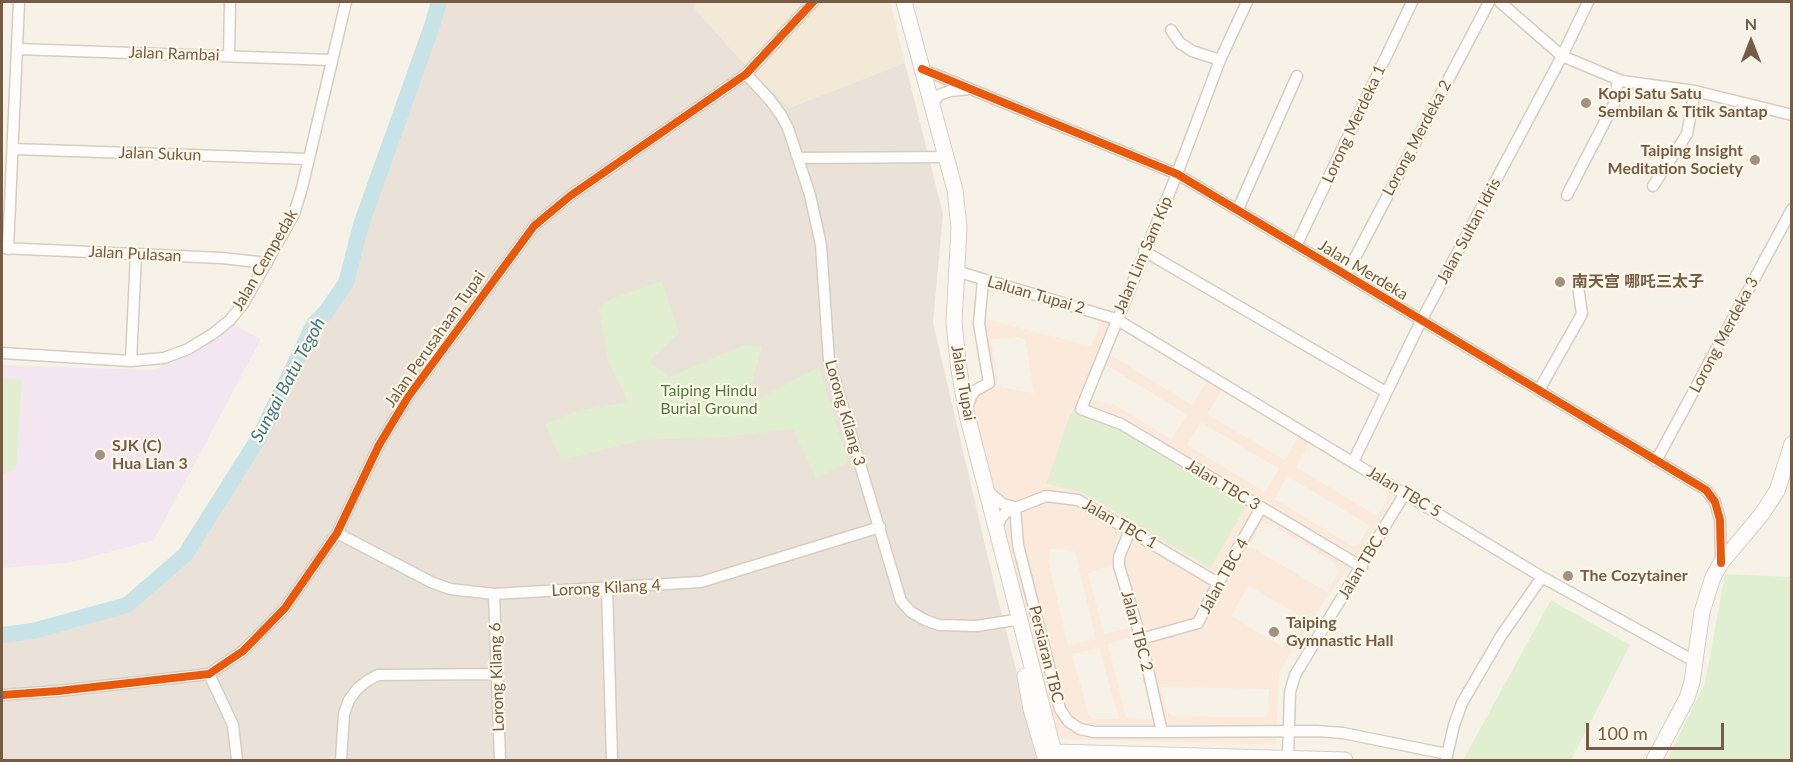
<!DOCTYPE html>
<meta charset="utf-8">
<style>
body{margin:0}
#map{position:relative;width:1793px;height:762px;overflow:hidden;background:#f7f2e7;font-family:Lato,sans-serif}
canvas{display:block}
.frame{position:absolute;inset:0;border:3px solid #765b46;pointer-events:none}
.north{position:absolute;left:1721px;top:12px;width:60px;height:60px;-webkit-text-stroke:4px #fff8e8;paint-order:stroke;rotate:0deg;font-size:16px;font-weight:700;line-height:24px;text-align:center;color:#765b46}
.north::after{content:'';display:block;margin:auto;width:21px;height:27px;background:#765b46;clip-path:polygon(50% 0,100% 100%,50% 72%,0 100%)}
.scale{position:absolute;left:1586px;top:723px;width:138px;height:27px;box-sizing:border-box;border:3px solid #765b46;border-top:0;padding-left:8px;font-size:18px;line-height:21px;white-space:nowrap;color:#765b46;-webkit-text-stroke:4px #fff8e8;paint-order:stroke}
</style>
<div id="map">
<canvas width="1793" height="762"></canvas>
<div class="frame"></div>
<div class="north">N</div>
<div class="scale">100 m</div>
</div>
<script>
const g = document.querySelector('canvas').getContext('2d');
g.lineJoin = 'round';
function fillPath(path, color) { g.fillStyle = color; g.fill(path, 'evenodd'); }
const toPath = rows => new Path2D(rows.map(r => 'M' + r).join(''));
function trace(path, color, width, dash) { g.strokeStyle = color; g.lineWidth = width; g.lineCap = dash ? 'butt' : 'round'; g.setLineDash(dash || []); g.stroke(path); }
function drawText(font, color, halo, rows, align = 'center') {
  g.font = font + ' Lato,"Noto Sans SC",sans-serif'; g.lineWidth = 4.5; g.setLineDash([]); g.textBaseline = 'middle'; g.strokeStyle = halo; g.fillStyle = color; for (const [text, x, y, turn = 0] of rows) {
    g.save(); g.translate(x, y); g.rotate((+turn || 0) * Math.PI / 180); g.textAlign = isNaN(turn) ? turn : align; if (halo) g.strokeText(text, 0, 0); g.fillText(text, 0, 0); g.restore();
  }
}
const residential = toPath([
 [696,2,890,2,905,63,789,108,736,55,694,8]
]);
const commercial = toPath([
 [985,285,1114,323,1396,491,1361,553,1328,596,1279,672,1276,745,1055,739,976,424,976,395,992,386,981,329],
 [993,292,1096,318,1099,327,1091,346,985,319,986,297],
 [1125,332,1207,381,1192,405,1109,354,1117,334],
 [1017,337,1025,340,1034,393,1004,388,998,383,991,340],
 [1105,364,1187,415,1171,439,1115,405,1094,400,1092,396],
 [1221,391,1298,437,1285,460,1207,414],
 [1201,422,1279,469,1265,492,1187,445],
 [1309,444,1386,490,1388,499,1377,516,1296,467],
 [1287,476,1369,525,1359,544,1352,546,1275,499],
 [1269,523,1335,563,1338,573,1327,592,1250,546,1260,526],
 [1059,548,1075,552,1096,639,1068,645,1048,561,1049,550],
 [1111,566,1116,569,1131,627,1104,634,1088,573],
 [1249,586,1300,616,1283,647,1231,616],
 [1136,636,1155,710,1152,719,1126,717,1108,644],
 [1099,648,1119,719,1094,719,1089,716,1072,654],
 [1161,687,1269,689,1268,712,1264,717,1173,716,1166,710]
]);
const industrial = toPath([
 [440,2,696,2,695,9,736,55,789,108,905,63,943,214,933,323,999,604,1040,760,2,760,2,628,132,608,185,559,260,436,325,313,346,283]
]);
const education = toPath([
 [232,324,261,339,154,540,68,563,2,568,2,365,154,370]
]);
const green = toPath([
 [662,281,679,333,649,362,669,377,744,345,762,347,745,406,819,367,848,462,816,478,793,429,724,437,641,440,561,460,545,424,577,411,628,402,608,361,599,309,611,299],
 [2,379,22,380,16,469,2,474],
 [1073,412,1119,427,1247,505,1210,568,1082,492,1046,484,1070,415],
 [1725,574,1791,577,1791,760,1667,760,1705,683],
 [1551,600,1630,645,1571,760,1463,760]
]);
const river = toPath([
 [2,635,33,631,127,605,185,555,260,436,314,324,325,313,346,283,361,225,432,26,439,2]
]);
const street = toPath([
 [1247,2,1220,60,1177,174,1081,409,1121,424,1362,567],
 [1500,2,1562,56,1622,81,1695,91,1792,115],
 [1171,30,1180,43,1192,51,1220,60],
 [17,49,332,60],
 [229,56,230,2],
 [922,69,1177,174,1706,490,1715,502,1720,520,1721,563],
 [746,74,770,100,781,115,788,128,810,195,821,245,829,361,901,601,911,612,925,620,939,625,977,626,1021,619],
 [932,105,939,95,950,91,970,89],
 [13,149,308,159],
 [798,158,947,157],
 [1653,186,1687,134,1695,91],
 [1567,195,1614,104,1618,79],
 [1238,209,1297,76],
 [1296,246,1412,2],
 [2,248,222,258,267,263],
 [8,249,19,2],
 [1144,251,1386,392],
 [956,271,1116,319,1542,577,1694,661],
 [1346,275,1489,2],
 [2,353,131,361,164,358,188,349,214,333,230,320,243,304,294,214,302,188,346,2],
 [131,361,136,254],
 [1539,390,1582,314,1578,286],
 [967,409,971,396,976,390,989,383,979,324,983,280],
 [1656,461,1792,209],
 [1353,462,1421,321,1562,56,1588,2],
 [987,491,1003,504,1015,507],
 [1015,507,1018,545,1060,709,1068,721,1080,729,1094,732,1162,732,1317,731,1343,733,1447,754],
 [997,528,1001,518,1006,512,1046,496,1078,500,1218,583],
 [1130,530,1119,557,1119,566,1141,639,1162,732],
 [337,533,431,582,450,589,494,594,701,582,880,527],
 [607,587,612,760],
 [494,594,500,760],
 [1141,639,1198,623,1218,583,1261,508],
 [209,674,233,725,237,760],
 [2,695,58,691,209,674,243,651,285,608,337,533,379,445,408,397,534,226,570,196,746,74,813,2],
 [1288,758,1290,692,1295,675,1405,493],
 [341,760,344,714,349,700,357,689,367,681,378,675,497,674],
 [1446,760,1454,725,1462,703,1501,636,1542,577]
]);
const secondary = toPath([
 [904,2,955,190,959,227,954,323,959,370,967,415,1056,760],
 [1025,676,1031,709,1046,760],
 [1054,752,1345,760],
 [1654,760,1687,698,1692,682,1702,612,1713,577,1721,563,1761,515,1777,491,1792,444]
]);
const cycleway = toPath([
 [922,69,1177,174,1706,490,1715,502,1720,520,1721,563],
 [2,695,58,691,209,674,243,651,285,608,337,533,379,445,408,397,534,226,570,196,746,74,813,2]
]);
const markers = [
 [1586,103,6,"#a3907e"],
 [1755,160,6,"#a3907e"],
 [1560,282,6,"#a3907e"],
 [100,455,6,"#a3907e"],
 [1568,576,6,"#a3907e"],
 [1274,632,6,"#a3907e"]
];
const streetNames = [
 ["Jalan Rambai",174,54,2],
 ["Lorong Merdeka 1",1354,124,-65],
 ["Lorong Merdeka 2",1417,138,-62],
 ["Jalan Sukun",160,154,2],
 ["Jalan Sultan Idris",1469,231,-62],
 ["Jalan Pulasan",135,254,3],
 ["Jalan Lim Sam Kip",1143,255,-67],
 ["Jalan Cempedak",265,260,-60],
 ["Jalan Merdeka",1363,270,31],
 ["Laluan Tupai 2",1036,295,16],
 ["Lorong Merdeka 3",1724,335,-62],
 ["Jalan Perusahaan Tupai",435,339,-55],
 ["Jalan Tupai",963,383,80],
 ["Lorong Kilang 3",845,413,74],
 ["Jalan TBC 3",1223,485,31],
 ["Jalan TBC 5",1404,492,31],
 ["Jalan TBC 1",1120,524,30],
 ["Jalan TBC 6",1364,562,-59],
 ["Jalan TBC 4",1224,576,-61],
 ["Lorong Kilang 4",606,588,-3],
 ["Jalan TBC 2",1137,631,75],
 ["Persiaran TBC",1046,654,76],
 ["Lorong Kilang 6",497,677,-92]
];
const poiNames = [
 ["Kopi Satu Satu",1598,94],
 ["Sembilan & Titik Santap",1598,112],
 ["Taiping Insight",1743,151,"right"],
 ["Meditation Society",1743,169,"right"],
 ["南天宫 哪吒三太子",1572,282],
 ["SJK (C)",112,446],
 ["Hua Lian 3",112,464],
 ["The Cozytainer",1580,576],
 ["Taiping",1286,623],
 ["Gymnastic Hall",1286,641]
];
const parkNames = [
 ["Taiping Hindu",709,391],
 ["Burial Ground",709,409]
];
const waterNames = [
 ["Sungai Batu Tegoh",288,380,-62]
];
fillPath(residential, '#f3e9d6');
fillPath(commercial, '#fbeadc');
fillPath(industrial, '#eae2d8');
fillPath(education, '#f4e6f1');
fillPath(green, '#e0efd0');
trace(river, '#c8e3e8', 16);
trace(street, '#d6cdc2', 13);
trace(secondary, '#d8cec3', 17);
trace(street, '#fefdfb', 10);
trace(secondary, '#fefdfb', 15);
trace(cycleway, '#e8590c', 8);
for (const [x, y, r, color] of markers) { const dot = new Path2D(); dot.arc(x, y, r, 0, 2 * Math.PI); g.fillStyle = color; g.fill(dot); trace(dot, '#fff8e8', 2); }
drawText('16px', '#765b46', '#fff8e8', streetNames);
drawText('bold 16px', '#765b46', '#fff8e8', poiNames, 'left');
drawText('16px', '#4b7d3d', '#fff8e8', parkNames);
drawText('italic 18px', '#3e788b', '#fff8e8', waterNames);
</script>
